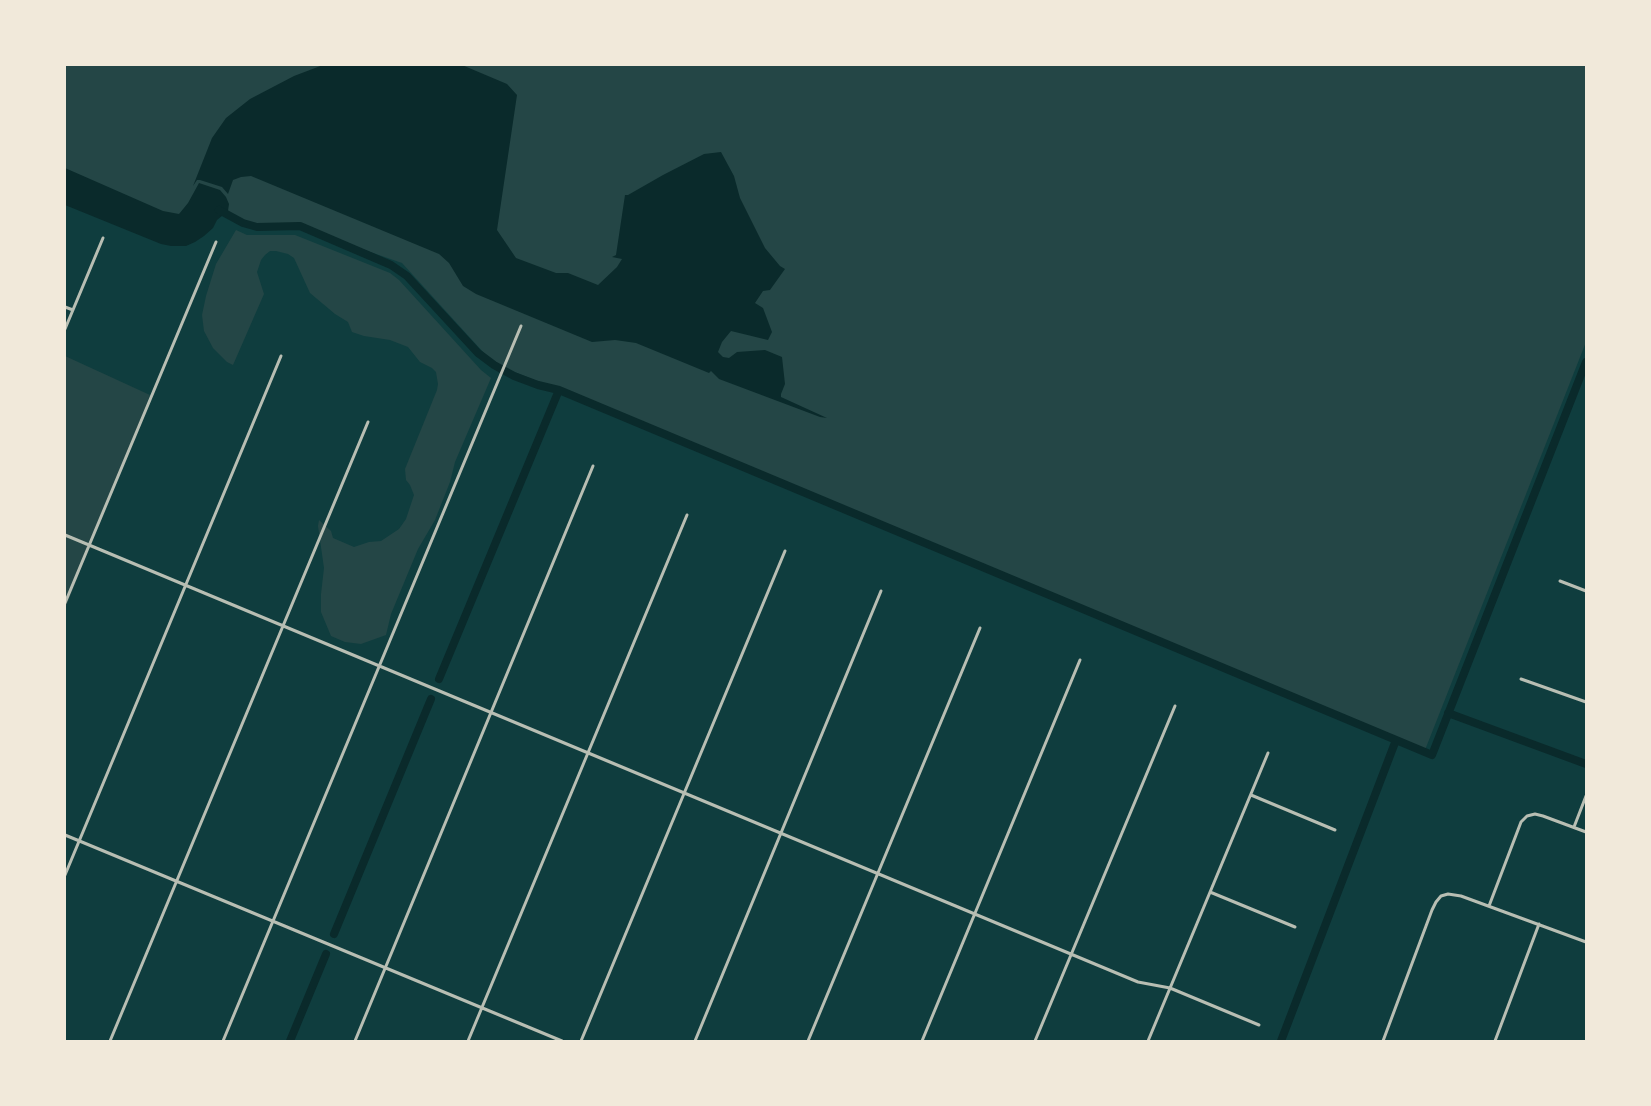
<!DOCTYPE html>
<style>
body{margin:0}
#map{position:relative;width:1651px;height:1106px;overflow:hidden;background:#0f3d3e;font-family:"Asap Condensed",sans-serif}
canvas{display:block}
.frame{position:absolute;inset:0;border:66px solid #f1e9da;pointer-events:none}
</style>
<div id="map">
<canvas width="1651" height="1106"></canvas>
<div class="frame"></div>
</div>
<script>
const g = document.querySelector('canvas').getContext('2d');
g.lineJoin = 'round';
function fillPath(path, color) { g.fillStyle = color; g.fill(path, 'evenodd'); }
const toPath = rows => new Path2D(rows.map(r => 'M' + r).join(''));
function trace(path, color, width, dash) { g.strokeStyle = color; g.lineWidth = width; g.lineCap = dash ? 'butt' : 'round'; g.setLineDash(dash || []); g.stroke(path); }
const green = toPath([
 [65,65,1586,65,1586,342,1425,750,493,363,402,263,298,227,250,223,199,202,174,224,65,180],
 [236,230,247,235,295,235,390,273,399,280,481,370,491,378,455,462,450,482,435,520,418,549,391,614,386,635,361,644,345,642,331,636,321,612,321,594,324,568,318,526,319,520,331,531,333,538,354,547,369,542,381,541,399,529,406,519,414,495,410,485,406,480,405,469,437,390,438,384,436,372,432,368,420,362,408,347,390,340,364,336,352,332,348,322,335,314,310,293,294,258,288,254,276,251,270,251,265,255,261,260,257,272,264,294,233,365,227,362,213,348,204,331,202,315,206,296,216,264],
 [65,356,150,395,65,609]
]);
const water = toPath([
 [323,65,462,65,507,84,517,95,497,230,516,258,556,273,568,273,598,285,617,267,622,259,612,257,616,255,625,195,628,195,663,175,704,154,721,152,734,176,740,198,765,248,780,266,785,269,770,290,763,291,755,303,763,308,772,332,768,340,731,331,722,342,718,352,723,357,729,358,737,352,765,350,782,357,785,384,781,394,781,397,827,418,820,417,719,379,711,371,709,373,636,343,615,340,592,342,476,294,463,286,449,263,439,254,251,176,241,177,233,180,228,194,222,187,200,180,197,180,193,186,212,138,226,118,250,99,294,76],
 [65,168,163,211,179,214,188,203,199,183,220,190,226,197,229,204,228,211,217,220,213,228,204,236,195,242,186,246,171,246,161,244,65,205]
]);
const canal = toPath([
 [219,210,243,223,257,227,300,226,391,265,407,276,478,353,494,365,514,376,538,385,559,390,1432,755,1586,362],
 [439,679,559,390],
 [1448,713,1586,764],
 [334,934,431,699],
 [290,1041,326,954],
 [1281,1041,1396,740]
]);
const minor = toPath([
 [65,307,73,310],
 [65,329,103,238],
 [65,535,1138,982,1170,988,1259,1025],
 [1560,581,1586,591],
 [65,603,216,242],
 [1521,679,1586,702],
 [1251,795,1335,830],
 [1574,827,1586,796],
 [65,835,562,1041],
 [65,875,281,356],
 [1210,892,1295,927],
 [1489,906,1521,822,1527,816,1535,814,1543,816,1586,832],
 [110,1041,368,422],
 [223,1041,521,326],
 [355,1041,593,466],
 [468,1041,687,515],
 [581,1041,785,551],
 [695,1041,881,591],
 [808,1041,980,628],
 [922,1041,1080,660],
 [1035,1041,1175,706],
 [1148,1041,1268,753],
 [1383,1041,1432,910,1436,902,1441,896,1448,894,1461,896,1586,942],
 [1495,1041,1539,924]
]);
fillPath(green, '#244646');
fillPath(water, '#0a2a2b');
trace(canal, '#0a2a2b', 8);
trace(minor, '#b8beb3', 3);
</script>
